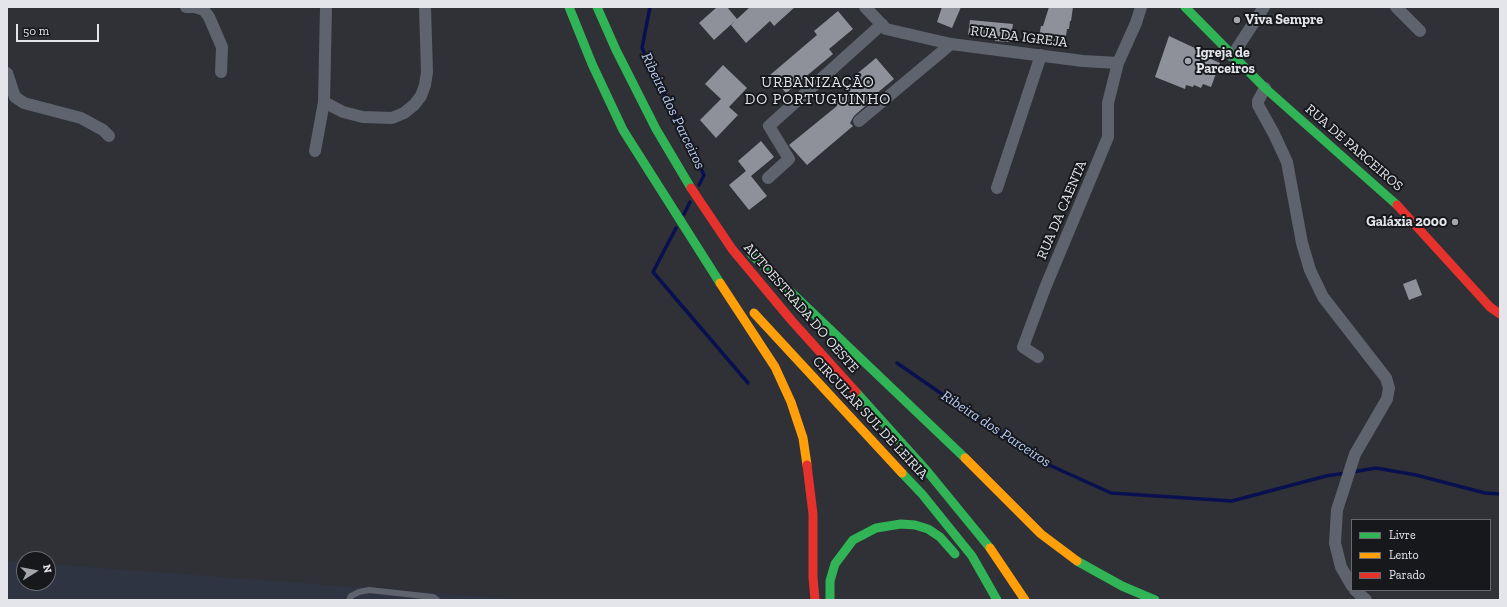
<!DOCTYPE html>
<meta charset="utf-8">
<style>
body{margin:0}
#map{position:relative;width:1507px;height:607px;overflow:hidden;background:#2f3136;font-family:"Zilla Slab",serif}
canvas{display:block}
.frame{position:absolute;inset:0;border:8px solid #e3e5eb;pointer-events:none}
.legend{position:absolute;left:1351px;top:519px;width:140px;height:72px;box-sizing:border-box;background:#16181c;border:1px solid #686a6f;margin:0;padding:5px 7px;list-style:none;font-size:12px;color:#e3e5eb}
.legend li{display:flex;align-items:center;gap:8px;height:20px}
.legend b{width:20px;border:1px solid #686a6f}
.north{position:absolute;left:16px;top:551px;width:40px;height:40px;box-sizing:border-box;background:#16181c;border:1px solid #686a6f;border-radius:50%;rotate:79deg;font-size:11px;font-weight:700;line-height:16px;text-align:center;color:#e3e5eb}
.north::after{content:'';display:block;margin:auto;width:14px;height:18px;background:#a4a6ac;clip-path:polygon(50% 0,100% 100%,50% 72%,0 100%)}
.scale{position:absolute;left:16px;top:24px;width:83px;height:18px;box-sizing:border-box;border:2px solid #e3e5eb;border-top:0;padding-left:5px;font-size:12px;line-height:14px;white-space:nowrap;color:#e3e5eb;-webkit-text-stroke:3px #16181c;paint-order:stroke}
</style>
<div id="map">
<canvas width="1507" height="607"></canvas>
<div class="frame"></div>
<ul class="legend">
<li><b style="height:5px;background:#30b455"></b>Livre</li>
<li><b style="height:5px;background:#ff9f0a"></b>Lento</li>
<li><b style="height:5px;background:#e5322d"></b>Parado</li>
</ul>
<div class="north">N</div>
<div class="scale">50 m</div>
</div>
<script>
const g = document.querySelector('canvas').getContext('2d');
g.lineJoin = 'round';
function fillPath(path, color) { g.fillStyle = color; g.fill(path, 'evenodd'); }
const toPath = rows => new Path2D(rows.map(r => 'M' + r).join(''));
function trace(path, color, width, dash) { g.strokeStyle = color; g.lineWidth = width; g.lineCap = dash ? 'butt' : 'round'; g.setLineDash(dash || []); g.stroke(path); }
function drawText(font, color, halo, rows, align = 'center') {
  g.font = font + ' "Zilla Slab",serif'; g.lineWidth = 4; g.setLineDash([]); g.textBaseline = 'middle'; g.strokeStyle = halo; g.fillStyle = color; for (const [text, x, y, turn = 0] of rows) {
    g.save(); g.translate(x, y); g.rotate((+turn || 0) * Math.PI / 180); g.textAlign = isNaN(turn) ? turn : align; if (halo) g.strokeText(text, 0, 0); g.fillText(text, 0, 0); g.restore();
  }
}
const built = toPath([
 [7,561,24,562,24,583,48,583,48,564,528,600,7,600]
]);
const stream = toPath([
 [650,7,642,48,704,175,699,185],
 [684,214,690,202],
 [676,228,653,272,748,383],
 [897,363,1036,459,1111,493,1232,501,1326,476,1346,473],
 [1352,472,1376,468,1416,475,1485,493,1500,494]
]);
const building = toPath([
 [717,7,727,7,737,19,750,7,795,7,774,26,770,21,746,43,731,25,736,20,714,40,699,23],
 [942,7,961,7,952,28,937,22],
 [1049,7,1073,7,1071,21,1070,21,1069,29,1067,29,1066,36,1064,36,1063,44,1038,41,1041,26,1043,26],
 [838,11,853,29,829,49,833,54,786,93,770,75,817,35,814,31],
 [970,20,1013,24,1010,42,995,41,995,37,968,35],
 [1169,36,1212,56,1211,59,1220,63,1211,87,1203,84,1201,88,1194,85,1193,87,1186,85,1185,89,1155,77],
 [876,58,894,79,870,99,871,101,854,116,850,123,853,126,807,165,789,145,837,106,833,101,856,83,852,78],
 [723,65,747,88,729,107,738,115,716,138,700,120,721,99,705,84],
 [761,141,774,157,751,176,747,171,767,196,749,210,729,185,746,171,738,161],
 [1416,279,1422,295,1409,300,1403,284]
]);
const lane = toPath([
 [349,600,351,596,359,592,369,590,433,597,437,600]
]);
const street = toPath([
 [186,7,195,7,204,10,209,17,222,47,221,72],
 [326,7,324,102,343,112,363,117,392,118,404,113,414,105,421,96,425,85,427,72,425,7],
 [865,7,886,29,951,44,1083,61,1118,63,1136,23,1141,7],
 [1396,7,1420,31],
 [1232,56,1264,7],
 [7,73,15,97,24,103,81,118,103,130,109,136],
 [1265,88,1258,101,1258,105,1274,134,1287,162,1302,243,1310,270,1323,297,1386,378,1389,388,1387,399,1355,454,1337,510,1335,543,1341,567,1352,586],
 [859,121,951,44],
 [315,151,324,102],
 [768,178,789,159,769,126,882,24],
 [997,188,1041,55],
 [1038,357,1023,347,1045,288,1108,137,1108,103,1118,63],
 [1355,590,1366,600]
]);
const fast = toPath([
 [569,7,592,64,623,130,720,283],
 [597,7,616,50,656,129,691,188],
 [1185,7,1265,88,1397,205],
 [751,254,965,458],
 [856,392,927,471,990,548],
 [902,473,922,494,972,556,997,600],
 [1077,561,1122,586,1155,600],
 [830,600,830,581,835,564,853,540,876,528,901,524,915,525,928,529,940,537,955,554]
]);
const slow = toPath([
 [720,283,775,367,791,402,803,438,807,465],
 [754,313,902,473],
 [965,458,1041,534,1077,561],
 [990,548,1025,600]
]);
const jam = toPath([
 [691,188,732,249,792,321,856,392],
 [1397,205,1490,307,1500,314],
 [807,465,813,514,813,577,815,600]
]);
const markers = [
 [1237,20,4,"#a4a6ac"],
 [1188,61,4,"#a4a6ac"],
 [1455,222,4,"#a4a6ac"]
];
const poiNames = [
 ["Viva Sempre",1245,20],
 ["Igreja de",1196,53],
 ["Parceiros",1196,69],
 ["Galáxia 2000",1447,222,"right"]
];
const streetNames = [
 ["RUA DA IGREJA",1019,37,7],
 ["RUA DE PARCEIROS",1354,148,41],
 ["RUA DA CAENTA",1062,210,-67],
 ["AUTOESTRADA DO OESTE",801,308,49],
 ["CIRCULAR SUL DE LEIRIA",870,418,47]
];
const neighbourhoodNames = [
 ["URBANIZAÇÃO",818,83],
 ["DO PORTUGUINHO",818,100]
];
const waterNames = [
 ["Ribeira dos Parceiros",673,111,64],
 ["Ribeira dos Parceiros",996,429,33]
];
fillPath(built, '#2f3442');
trace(stream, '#091050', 3.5);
fillPath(building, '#8e919a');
trace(lane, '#5f636e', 6);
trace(street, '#5f636e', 12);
trace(fast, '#30b455', 9);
trace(slow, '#ff9f0a', 9);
trace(jam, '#e5322d', 9);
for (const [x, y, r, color] of markers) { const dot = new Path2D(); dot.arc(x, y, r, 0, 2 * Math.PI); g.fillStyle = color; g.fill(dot); trace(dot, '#16181c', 1.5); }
drawText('bold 14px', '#e3e5eb', '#16181c', poiNames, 'left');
drawText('14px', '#e3e5eb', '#16181c', streetNames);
g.letterSpacing = '1px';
drawText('15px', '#e3e5eb', '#16181c', neighbourhoodNames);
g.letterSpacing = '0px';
drawText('italic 15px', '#b7c9f2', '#16181c', waterNames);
</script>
